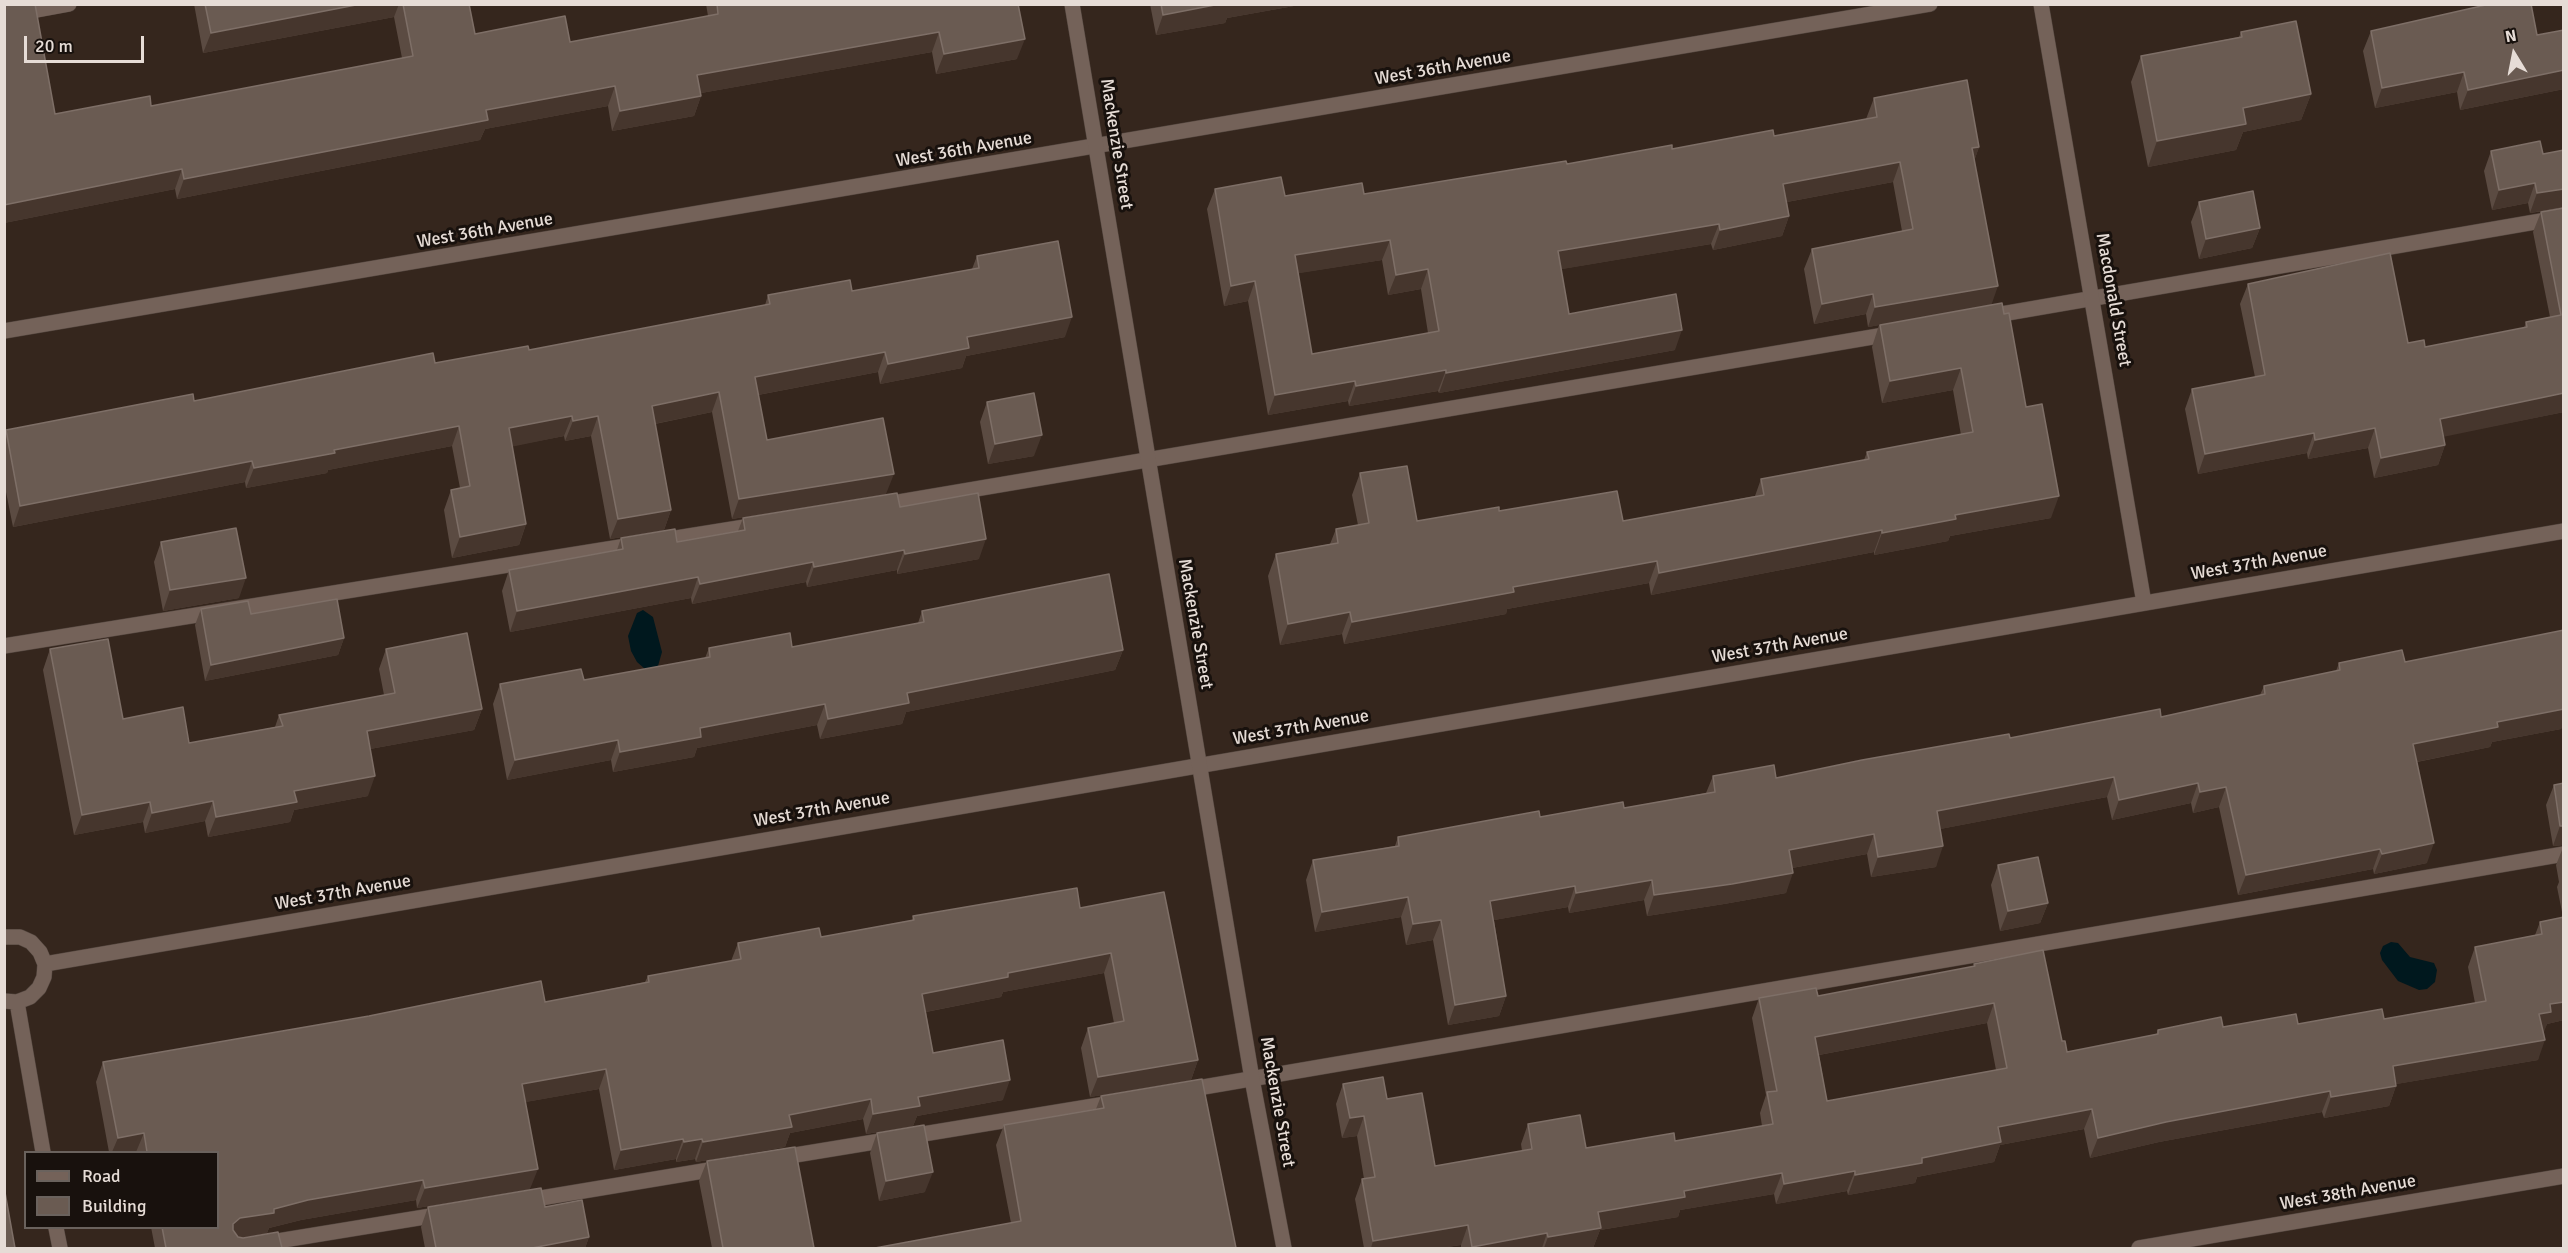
<!DOCTYPE html>
<style>
body{margin:0}
#map{position:relative;width:2568px;height:1253px;overflow:hidden;background:#35261d;font-family:Signika,sans-serif}
canvas{display:block}
.frame{position:absolute;inset:0;border:6px solid #e6dcd6;pointer-events:none}
.legend{position:absolute;left:24px;top:1151px;width:195px;height:78px;box-sizing:border-box;background:#18110d;border:2px solid #6a625d;margin:0;padding:8px 10px;list-style:none;font-size:18px;color:#e6dcd6}
.legend li{display:flex;align-items:center;gap:12px;height:30px}
.legend b{width:30px;border:2px solid #6a625d}
.north{position:absolute;left:2484px;top:24px;width:60px;height:60px;-webkit-text-stroke:4px #18110d;paint-order:stroke;rotate:350deg;font-size:16px;font-weight:700;line-height:24px;text-align:center;color:#e6dcd6}
.north::after{content:'';display:block;margin:auto;width:21px;height:27px;background:#e6dcd6;clip-path:polygon(50% 0,100% 100%,50% 72%,0 100%)}
.scale{position:absolute;left:24px;top:36px;width:120px;height:27px;box-sizing:border-box;border:3px solid #e6dcd6;border-top:0;padding-left:8px;font-size:18px;line-height:21px;white-space:nowrap;color:#e6dcd6;-webkit-text-stroke:4px #18110d;paint-order:stroke}
</style>
<div id="map">
<canvas width="2568" height="1253"></canvas>
<div class="frame"></div>
<ul class="legend">
<li><b style="height:8px;background:#746259"></b>Road</li>
<li><b style="height:16px;background:#6a5b52"></b>Building</li>
</ul>
<div class="north">N</div>
<div class="scale">20 m</div>
</div>
<script>
const g = document.querySelector('canvas').getContext('2d');
g.lineJoin = 'round';
function fillPath(path, color) { g.fillStyle = color; g.fill(path, 'evenodd'); }
const toPath = rows => new Path2D(rows.map(r => 'M' + r).join(''));
function trace(path, color, width, dash) { g.strokeStyle = color; g.lineWidth = width; g.lineCap = dash ? 'butt' : 'round'; g.setLineDash(dash || []); g.stroke(path); }
function drawText(font, color, halo, rows, align = 'center') {
  g.font = font + ' Signika,sans-serif'; g.lineWidth = 6; g.setLineDash([]); g.textBaseline = 'middle'; g.strokeStyle = halo; g.fillStyle = color; for (const [text, x, y, turn = 0] of rows) {
    g.save(); g.translate(x, y); g.rotate((+turn || 0) * Math.PI / 180); g.textAlign = isNaN(turn) ? turn : align; if (halo) g.strokeText(text, 0, 0); g.fillText(text, 0, 0); g.restore();
  }
}
const water = toPath([
 [643,610,653,617,662,652,658,666,652,669,645,669,637,662,631,651,628,636,637,613],
 [2391,942,2398,943,2410,957,2434,963,2437,970,2435,982,2427,989,2419,990,2398,981,2382,960,2380,953,2383,946]
]);
const service = toPath([
 [4,16,69,4],
 [1990,316,2564,217],
 [881,505,1896,333],
 [4,646,757,525],
 [1186,1090,2564,854],
 [777,1158,1118,1102],
 [523,1201,721,1168],
 [235,1248,443,1214]
]);
const minor = toPath([
 [2041,4,2144,603],
 [4,331,1930,4],
 [4,937,20,937,31,942,40,952,45,964,44,977,39,988,30,997,17,1002,4,1001],
 [45,964,2564,531],
 [17,1002,43,1152],
 [56,1228,60,1248],
 [2139,1248,2564,1176]
]);
const tertiary = toPath([
 [1072,4,1252,1079,1284,1248]
]);
const wall = toPath([
 [4,4,55,114,151,106,402,58,394,17,203,53,194,4,469,4,475,34,570,42,708,16,706,4,1018,4,1017,59,936,74,932,52,701,93,701,96,694,116,612,131,608,106,485,129,480,140,177,199,175,189,4,223],
 [1150,4,1305,4,1227,18,1225,23,1156,35],
 [2564,30,2564,89,2460,110,2457,92,2375,108,2363,51,2371,31,2537,35],
 [2241,32,2311,94,2301,120,2243,132,2236,150,2148,167,2131,82,2141,56,2239,37],
 [1874,98,1979,147,1974,161,1991,305,2026,407,2051,518,1950,536,1948,541,1874,555,1874,552,1651,595,1649,583,1507,609,1506,614,1344,644,1342,634,1280,645,1268,576,1276,554,1330,544,1336,529,1358,525,1352,495,1360,473,1417,521,1499,511,1623,521,1755,496,1761,479,1864,460,1867,452,1961,435,1953,390,1882,403,1872,347,1879,325,1868,327,1866,314,1814,324,1804,269,1812,249,1902,231,1893,182,1787,202,1789,216,1782,236,1713,250,1711,244,1561,269,1569,314,1675,350,1439,393,1438,391,1349,406,1348,401,1268,415,1248,301,1224,306,1207,209,1215,189,1285,196,1364,194,1567,164,1774,136,1866,119],
 [1382,260,1388,295,1421,289,1428,333,1312,354,1298,273],
 [2564,150,2564,208,2530,213,2528,203,2492,210,2484,171,2491,151,2543,154],
 [2199,202,2260,228,2252,248,2199,259,2191,222],
 [2564,208,2564,412,2443,436,2445,445,2438,465,2374,478,2368,448,2308,459,2307,453,2198,474,2185,409,2192,389,2255,377,2240,304,2248,284,2408,343,2425,347,2524,328,2526,322,2550,317,2533,232,2541,212],
 [977,256,1065,337,966,356,962,368,880,384,878,372,758,395,767,440,886,494,732,519,712,412,655,424,671,510,664,530,610,539,591,436,565,441,564,436,512,446,526,524,519,545,452,558,444,510,451,490,460,488,452,446,328,470,327,473,246,488,245,482,13,527,4,482,4,434,6,430,435,363,529,350,765,305,768,295,852,291,972,269],
 [987,402,1034,456,988,464,980,422],
 [900,507,979,559,897,574,897,570,807,587,806,582,692,604,691,598,510,632,502,591,509,570,617,550,621,538,677,542,738,531,743,518],
 [161,542,239,598,163,611,154,562],
 [201,609,251,614,344,638,338,655,205,681,195,625],
 [922,611,1123,650,1115,670,906,712,902,724,820,739,817,725,697,748,694,757,613,772,611,760,507,780,493,704,500,684,584,680,705,658,709,648,792,647,918,623],
 [50,649,123,719,189,743,275,727,279,715,384,695,379,669,386,649,482,709,474,730,370,749,368,796,294,810,290,822,208,837,205,821,145,833,143,822,74,835,43,670],
 [2405,662,2563,724,2561,729,2492,742,2490,747,2417,762,2427,863,2374,874,2373,869,2238,895,2219,807,2193,813,2191,803,2112,820,2107,797,1940,829,1936,867,1871,877,1867,854,1792,868,1786,893,1724,904,1647,916,1644,900,1569,913,1568,907,1494,920,1506,996,1499,1016,1448,1025,1433,940,1406,945,1401,917,1315,932,1306,880,1313,860,1395,846,1398,837,1540,817,1624,808,1706,793,1713,776,1776,778,2010,738,2161,717,2260,695,2264,686,2336,671,2339,663],
 [2554,785,2564,845,2553,846,2546,805],
 [2564,845,2564,1020,2547,1024,2543,1032,2538,1060,2396,1084,2396,1086,2389,1106,2324,1118,2322,1112,2159,1142,2090,1158,2084,1129,2000,1145,1994,1162,1917,1177,1915,1183,1848,1195,1847,1191,1776,1204,1774,1194,1680,1210,1678,1217,1600,1230,1593,1248,1461,1248,1461,1245,1440,1248,1364,1248,1355,1199,1362,1179,1364,1179,1357,1136,1342,1138,1336,1104,1343,1084,1387,1099,1435,1166,1522,1151,1521,1144,1528,1124,1586,1148,1675,1141,1762,1126,1760,1113,1766,1095,1752,1018,1759,998,1818,996,1973,967,1974,964,2062,1041,2067,1052,2156,1035,2158,1030,2384,1019,2475,1003,2468,967,2475,947,2535,935,2540,922,2563,917,2557,887,2559,882,2556,865],
 [1987,1023,1996,1070,1827,1101,1819,1055],
 [1998,865,2048,903,2040,923,2000,931,1991,885],
 [1080,908,1198,1060,1191,1080,1090,1097,1081,1048,1088,1028,1114,1023,1104,973,1003,992,1001,997,926,1012,933,1053,1003,1100,917,1116,913,1126,866,1134,863,1119,790,1133,785,1147,696,1162,695,1159,676,1162,676,1159,614,1170,599,1089,525,1102,530,1189,417,1208,416,1200,301,1220,269,1228,267,1233,241,1237,282,1248,155,1248,151,1227,218,1227,218,1152,109,1152,96,1082,103,1062,545,1002,645,982,648,976,731,961,738,943,821,937,912,920,913,916],
 [1101,1096,1236,1248,1011,1223,996,1145,1004,1125,1096,1109],
 [877,1133,925,1192,879,1201,870,1153],
 [707,1161,814,1248,712,1248,699,1181],
 [428,1207,545,1207,589,1237,585,1248,425,1248,421,1227]
]);
const shadedWall = toPath([
 [361,4,399,4,394,17,203,53,211,33],
 [1220,4,1305,4,1227,18,1225,23,1156,35,1163,15],
 [939,32,932,52,690,95,697,75],
 [1025,39,1017,59,936,74,944,54],
 [2564,70,2564,89,2460,110,2468,90],
 [2464,72,2457,92,2375,108,2382,88],
 [615,86,608,106,485,129,480,140,177,199,184,179,486,110],
 [2311,94,2301,120,2243,132,2236,150,2148,167,2157,141,2243,108],
 [701,96,694,116,612,131,620,111],
 [1979,147,1972,167,1972,148],
 [1900,162,1893,182,1776,204,1783,184],
 [182,169,175,189,4,223,4,205],
 [2535,183,2528,203,2492,210,2499,190],
 [2564,189,2563,207,2530,213,2537,193],
 [1789,216,1782,236,1713,250,1720,230],
 [1719,224,1711,244,1551,271,1558,251],
 [2260,228,2252,248,2199,259,2206,239],
 [1390,240,1382,260,1288,275,1295,255],
 [1428,269,1421,289,1388,295,1396,275],
 [1255,281,1248,301,1224,306,1231,286],
 [1998,286,1991,306,1868,327,1875,307],
 [1873,294,1866,314,1814,324,1822,304],
 [1072,317,1065,337,966,356,962,368,880,384,888,364,967,337],
 [1682,330,1675,350,1439,393,1446,373],
 [885,352,878,372,747,397,755,377],
 [1961,368,1953,390,1882,403,1890,381],
 [1446,370,1438,391,1349,406,1356,386],
 [1355,381,1348,401,1268,415,1275,395],
 [719,392,712,412,644,426,652,406],
 [2564,393,2564,412,2433,439,2440,419],
 [572,416,564,436,501,449,509,428],
 [598,416,591,436,565,441,573,421],
 [459,426,452,446,328,470,327,473,246,488,254,468,334,450],
 [2375,428,2368,448,2308,459,2315,440],
 [2314,433,2307,453,2198,474,2205,454],
 [1042,435,1034,456,988,464,995,444],
 [2445,445,2438,465,2374,478,2381,458],
 [252,461,245,482,13,527,20,506],
 [894,474,886,494,732,519,739,499],
 [2059,496,2051,518,1950,536,1948,541,1874,555,1882,533,1955,515],
 [671,510,664,530,610,539,618,519],
 [526,524,519,545,452,558,460,537],
 [1882,530,1874,552,1651,595,1659,573],
 [986,539,979,559,897,574,905,554],
 [904,550,897,570,807,587,814,567],
 [1657,561,1649,583,1507,609,1506,614,1344,644,1352,622,1513,587],
 [813,562,806,582,692,604,700,584],
 [698,577,691,598,510,632,517,611],
 [246,578,239,598,163,611,170,590],
 [1350,612,1342,634,1280,645,1288,624],
 [344,638,338,655,205,681,211,665],
 [1123,650,1115,670,906,712,902,724,820,739,828,719,907,693],
 [825,704,817,725,697,748,694,757,613,772,620,752,700,728],
 [482,709,474,730,359,751,367,731],
 [2564,709,2564,724,2561,729,2492,742,2490,747,2406,764,2413,744,2497,722],
 [618,740,611,760,507,780,515,760],
 [375,776,368,796,294,810,290,822,208,837,216,817,294,791],
 [2114,777,2107,797,1930,831,1937,811],
 [2198,783,2191,803,2112,820,2119,800],
 [2226,787,2219,807,2193,813,2200,792],
 [213,801,205,821,145,833,152,813],
 [150,802,143,822,74,835,82,815],
 [2560,826,2564,826,2564,845,2553,846],
 [1874,834,1867,854,1781,870,1789,850],
 [2434,843,2427,863,2374,874,2382,854],
 [1943,846,1936,867,1871,877,1878,857],
 [2380,849,2373,869,2238,895,2246,875],
 [1793,873,1786,893,1724,904,1647,916,1654,895],
 [1652,880,1644,900,1569,913,1576,893],
 [1575,886,1568,907,1483,922,1490,901],
 [1408,897,1401,917,1315,932,1322,912],
 [2048,903,2040,923,2000,931,2008,911],
 [1441,920,1433,940,1406,945,1413,924],
 [1111,953,1104,973,1003,992,1001,997,915,1014,922,994,1008,973],
 [1506,996,1499,1016,1448,1025,1455,1005],
 [2564,1002,2564,1020,2547,1024,2544,1032,2532,1034,2539,1014,2550,1004],
 [1994,1003,1987,1023,1808,1057,1815,1037],
 [2545,1040,2538,1060,2385,1086,2393,1066],
 [1198,1060,1191,1080,1090,1097,1098,1077],
 [606,1069,599,1089,515,1104,522,1084],
 [1010,1080,1003,1100,917,1116,913,1126,866,1134,873,1114,918,1097],
 [2396,1086,2389,1106,2324,1118,2331,1097],
 [2330,1091,2322,1112,2159,1142,2090,1158,2098,1138,2166,1122],
 [871,1099,863,1119,790,1133,785,1147,696,1162,703,1142,789,1115],
 [2092,1109,2084,1129,2000,1145,1994,1162,1917,1177,1915,1183,1848,1195,1855,1175,1922,1158,1998,1127],
 [1364,1116,1357,1136,1342,1138,1350,1118],
 [144,1133,136,1152,112,1152,118,1138],
 [683,1139,676,1159,614,1170,621,1150],
 [702,1139,695,1159,676,1162,684,1142],
 [538,1169,530,1189,417,1208,425,1188],
 [1855,1171,1847,1191,1776,1204,1784,1184],
 [933,1172,925,1192,879,1201,886,1181],
 [1782,1173,1774,1194,1680,1210,1678,1217,1600,1230,1593,1248,1544,1248,1548,1237,1598,1212,1684,1191],
 [423,1180,416,1200,301,1220,269,1228,267,1233,233,1239,233,1224,240,1218,308,1200],
 [1468,1225,1461,1245,1440,1248,1371,1248,1373,1241],
 [1547,1233,1542,1248,1471,1248,1472,1247],
 [589,1237,585,1248,532,1248]
]);
const building = toPath([
 [4,4,9,5,35,4,55,114,150,96,151,106,413,56,403,4,469,4,475,34,565,16,570,42,718,14,717,4,1018,4,1025,39,944,54,939,32,697,75,701,96,620,111,615,86,486,110,488,120,184,179,182,169,4,205,4,4],
 [205,4,361,4,211,33,205,4],
 [1161,4,1220,4,1163,15,1161,4],
 [2490,4,2531,4,2537,35,2564,30,2564,70,2468,90,2464,72,2382,88,2371,31,2490,4],
 [2296,21,2311,94,2243,108,2246,124,2157,141,2141,56,2242,37,2241,32,2296,21],
 [1967,80,1979,147,1972,148,1998,286,1875,307,1873,294,1822,304,1812,249,1913,229,1900,162,1783,184,1789,216,1720,230,1719,224,1558,251,1569,314,1676,294,1682,330,1446,373,1446,370,1356,386,1355,381,1275,395,1255,281,1231,286,1215,189,1281,177,1285,196,1362,183,1364,194,1566,161,1567,164,1672,145,1672,149,1773,130,1774,136,1877,117,1874,98,1967,80],
 [1390,240,1396,275,1428,269,1439,331,1312,354,1295,255,1390,240],
 [2540,141,2543,154,2564,150,2564,189,2537,193,2535,183,2499,190,2491,151,2540,141],
 [2253,191,2260,228,2206,239,2199,202,2253,191],
 [2564,208,2564,393,2440,419,2445,445,2381,458,2375,428,2315,440,2314,433,2205,454,2192,389,2265,375,2248,284,2390,253,2408,343,2424,340,2425,347,2527,327,2526,322,2561,315,2541,212,2564,208],
 [1058,241,1072,317,967,337,969,348,888,364,885,352,755,377,767,440,883,418,894,474,739,499,719,392,652,406,671,510,618,519,598,416,573,421,572,416,509,428,526,524,460,537,451,490,470,486,459,426,334,450,335,453,254,468,252,461,20,506,6,430,193,394,194,401,433,353,435,363,528,346,529,350,770,304,768,295,850,280,852,291,979,268,977,256,1058,241],
 [2002,303,2004,314,2009,313,2026,407,2042,404,2059,496,1955,515,1956,519,1882,533,1882,530,1659,573,1657,561,1513,587,1514,592,1352,622,1350,612,1288,624,1276,554,1338,543,1336,529,1369,523,1360,473,1407,466,1417,521,1499,507,1499,511,1617,491,1623,521,1764,495,1761,479,1869,459,1867,452,1973,432,1961,368,1890,381,1880,325,2002,303],
 [1034,393,1042,435,995,444,987,402,1034,393],
 [897,493,900,507,978,493,986,539,905,554,904,550,814,567,813,562,700,584,698,577,517,611,509,570,623,549,621,538,675,529,677,542,745,530,743,518,897,493],
 [236,528,246,578,170,590,161,542,236,528],
 [1109,574,1123,650,907,693,909,703,828,719,825,704,700,728,701,737,620,752,618,740,515,760,500,684,581,669,584,680,710,657,709,648,790,633,792,647,924,622,922,611,1109,574],
 [337,599,344,638,211,665,201,609,248,601,251,614,337,599],
 [2564,630,2564,709,2497,722,2498,727,2413,744,2434,843,2382,854,2380,849,2246,875,2226,787,2200,792,2198,783,2119,800,2114,777,1937,811,1943,846,1878,857,1874,834,1789,850,1793,873,1732,884,1654,895,1652,880,1576,893,1575,886,1490,901,1506,996,1455,1005,1441,920,1413,924,1408,897,1322,912,1313,860,1399,846,1398,837,1539,811,1540,817,1623,802,1624,808,1715,792,1713,776,1774,765,1776,778,1862,760,2009,734,2010,738,2160,709,2161,717,2265,694,2264,686,2340,670,2339,663,2402,650,2405,662,2564,630],
 [467,633,482,709,367,731,375,776,294,791,297,802,216,817,213,801,152,813,150,802,82,815,50,649,108,639,123,719,183,707,189,743,283,726,279,715,395,693,386,649,467,633],
 [2564,783,2564,826,2560,826,2554,785,2564,783],
 [2038,857,2048,903,2008,911,1998,865,2038,857],
 [1077,888,1080,908,1164,892,1198,1060,1098,1077,1088,1028,1124,1021,1111,953,1008,973,1008,977,922,994,933,1053,1003,1040,1010,1080,918,1097,920,1106,873,1114,871,1099,789,1115,792,1127,703,1142,702,1139,684,1142,683,1139,621,1150,606,1069,522,1084,538,1169,425,1188,423,1180,308,1200,274,1209,274,1213,240,1218,233,1224,233,1230,238,1237,243,1238,278,1232,282,1248,166,1248,162,1227,218,1227,218,1152,147,1152,144,1133,118,1138,103,1062,369,1016,541,981,545,1002,649,982,648,976,741,959,738,943,819,928,821,937,914,920,913,916,1077,888],
 [2564,917,2564,1002,2550,1004,2551,1012,2539,1014,2545,1040,2393,1066,2396,1086,2331,1097,2330,1091,2166,1122,2098,1138,2092,1109,1998,1127,2001,1142,1922,1158,1922,1163,1855,1175,1855,1171,1784,1184,1782,1173,1684,1191,1685,1197,1598,1212,1601,1228,1548,1237,1547,1233,1472,1247,1468,1225,1373,1241,1362,1179,1375,1177,1364,1116,1350,1118,1343,1084,1383,1077,1387,1099,1422,1093,1435,1166,1532,1149,1528,1124,1580,1115,1586,1148,1674,1133,1675,1141,1773,1124,1767,1092,1777,1091,1759,998,1816,988,1818,996,1975,966,1974,964,2043,950,2062,1041,2065,1041,2067,1052,2158,1034,2158,1030,2221,1017,2223,1027,2296,1014,2298,1024,2382,1009,2384,1019,2486,1001,2475,947,2542,934,2540,922,2564,917],
 [1994,1003,2007,1068,1827,1101,1815,1037,1994,1003],
 [1202,1079,1236,1248,875,1248,1021,1221,1004,1125,1104,1108,1101,1096,1202,1079],
 [924,1125,933,1172,886,1181,877,1133,924,1125],
 [795,1147,814,1248,723,1248,707,1161,795,1147],
 [4,1187,15,1248,4,1248,4,1187],
 [541,1188,545,1207,582,1200,589,1237,532,1248,436,1248,428,1207,541,1188]
]);
const streetNames = [
 ["West 36th Avenue",1443,68,-10],
 ["Mackenzie Street",1116,144,81],
 ["West 36th Avenue",964,150,-10],
 ["West 36th Avenue",485,231,-10],
 ["Macdonald Street",2113,300,80],
 ["West 37th Avenue",2259,563,-10],
 ["Mackenzie Street",1195,624,80],
 ["West 37th Avenue",1780,646,-10],
 ["West 37th Avenue",1301,728,-10],
 ["West 37th Avenue",822,810,-10],
 ["West 37th Avenue",343,893,-10],
 ["Mackenzie Street",1277,1102,80],
 ["West 38th Avenue",2348,1193,-10]
];
fillPath(water, '#00181e');
trace(service, '#51443d', 16);
trace(minor, '#51443d', 16);
trace(tertiary, '#51443d', 16);
trace(service, '#746259', 15);
trace(minor, '#746259', 15);
trace(tertiary, '#746259', 15);
fillPath(wall, '#5b4b42');
fillPath(shadedWall, '#46362d');
fillPath(building, '#6a5b52');
trace(building, '#7e6f67', 1.5);
drawText('18px', '#e6dcd6', '#18110d', streetNames);
</script>
